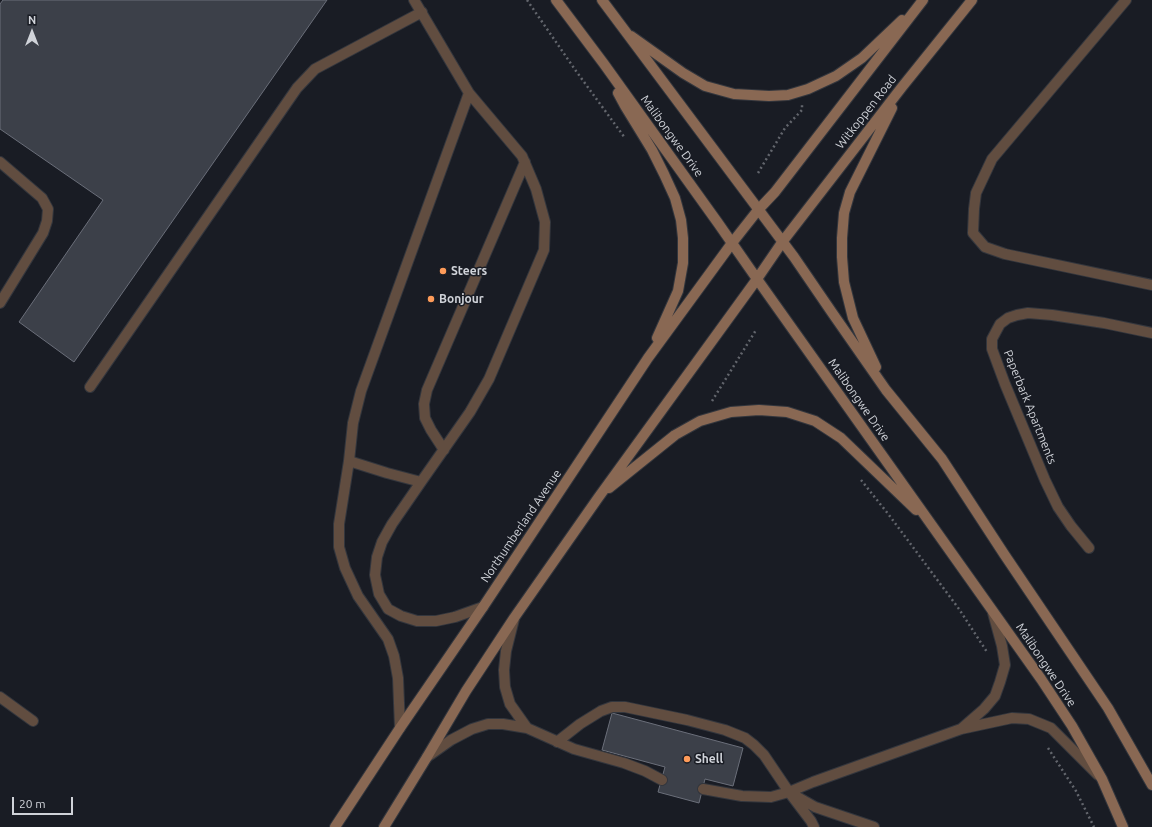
<!DOCTYPE html>
<style>
body{margin:0}
#map{position:relative;width:1152px;height:827px;overflow:hidden;background:#191c24;font-family:Ubuntu,sans-serif}
canvas{display:block}
.north{position:absolute;left:12px;top:12px;width:40px;height:40px;-webkit-text-stroke:3px #191c24;paint-order:stroke;rotate:0deg;font-size:11px;font-weight:700;line-height:16px;text-align:center;color:#d0d3d9}
.north::after{content:'';display:block;margin:auto;width:14px;height:18px;background:#d0d3d9;clip-path:polygon(50% 0,100% 100%,50% 72%,0 100%)}
.scale{position:absolute;left:12px;top:797px;width:61px;height:18px;box-sizing:border-box;border:2px solid #d0d3d9;border-top:0;padding-left:5px;font-size:12px;line-height:14px;white-space:nowrap;color:#d0d3d9;-webkit-text-stroke:3px #191c24;paint-order:stroke}
</style>
<div id="map">
<canvas width="1152" height="827"></canvas>
<div class="north">N</div>
<div class="scale">20 m</div>
</div>
<script>
const g = document.querySelector('canvas').getContext('2d');
g.lineJoin = 'round';
function fillPath(path, color) { g.fillStyle = color; g.fill(path, 'evenodd'); }
const toPath = rows => new Path2D(rows.map(r => 'M' + r).join(''));
function trace(path, color, width, dash) { g.strokeStyle = color; g.lineWidth = width; g.lineCap = dash ? 'butt' : 'round'; g.setLineDash(dash || []); g.stroke(path); }
function drawText(font, color, halo, rows, align = 'center') {
  g.font = font + ' Ubuntu,sans-serif'; g.lineWidth = 3; g.setLineDash([]); g.textBaseline = 'middle'; g.strokeStyle = halo; g.fillStyle = color; for (const [text, x, y, turn = 0] of rows) {
    g.save(); g.translate(x, y); g.rotate((+turn || 0) * Math.PI / 180); g.textAlign = isNaN(turn) ? turn : align; if (halo) g.strokeText(text, 0, 0); g.fillText(text, 0, 0); g.restore();
  }
}
const building = toPath([
 [3,0,327,0,74,362,19,322,103,200,0,129,0,4,3,0],
 [612,713,743,748,733,786,705,779,699,803,658,792,665,767,602,750,612,713]
]);
const path = toPath([
 [527,0,576,71,625,138],
 [758,173,785,128,802,110,802,105],
 [712,401,756,330],
 [861,480,889,515,959,609,987,652],
 [1048,748,1076,791,1094,827]
]);
const service = toPath([
 [1126,0,992,159,976,193,974,209,973,233,985,247,1005,254,1152,285],
 [0,162,42,198,48,209,47,221,43,233,0,303],
 [90,387,297,88,315,69,422,12],
 [444,450,431,430,425,418,424,404,427,390,525,162],
 [349,461,387,473,421,482,470,412,489,379,544,250,545,222,536,189,522,156,469,93,414,0],
 [421,482,392,524,382,542,377,557,375,575,379,594,388,609,401,616,417,621,436,621,455,617,483,607],
 [1089,548,1071,526,1058,507,1045,480,1005,384,992,349,992,339,1000,324,1008,318,1017,315,1028,313,1052,315,1104,323,1152,333],
 [514,619,506,651,504,670,505,687,510,704,527,728],
 [0,697,33,721],
 [400,728,398,678,394,656,388,639,358,596,345,568,339,547,339,524,349,461,353,423,361,391,469,93],
 [961,729,984,709,995,696,1000,682,1005,665,1002,646,993,613],
 [557,742,580,724,601,711,612,707,625,707,687,720,725,730,745,738,754,745,764,755,789,792,811,821,814,827],
 [427,757,451,740,472,729,488,724,503,724,527,728,574,749,624,763,645,771,662,780],
 [703,789,742,796,771,797,789,792,813,782,961,729,1012,718,1029,719,1051,728,1098,775],
 [794,795,815,807,874,827]
]);
const secondary = toPath([
 [556,0,604,64,718,223,757,279,1041,679,1072,726,1102,779,1123,827],
 [602,0,794,257,833,314,886,390,942,459,1004,554,1108,708,1152,785],
 [631,36,683,73,705,86,734,94,769,96,788,95,808,89,836,76,862,58,902,20],
 [618,93,625,106,652,150,664,174,675,198,681,220,683,238,683,263,678,291,657,338],
 [876,367,853,318,844,282,842,257,842,238,844,213,850,192,892,108],
 [609,488,675,435,700,421,731,412,759,410,787,412,815,421,841,438,916,510],
 [335,827,400,728,483,607,648,358,732,243,758,210,775,192,923,0],
 [384,827,427,757,466,691,514,618,598,498,757,279,783,241,902,87,972,0]
]);
const markers = [
 [443,271,4,"#fe9b59"],
 [431,299,4,"#fe9b59"],
 [687,759,4,"#fe9b59"]
];
const streetNames = [
 ["Witkoppen Road",866,112,-52],
 ["Malibongwe Drive",672,136,54],
 ["Malibongwe Drive",859,400,55],
 ["Paperbark Apartments",1030,407,68],
 ["Northumberland Avenue",521,526,-56],
 ["Malibongwe Drive",1046,665,56]
];
const poiNames = [
 ["Steers",451,271],
 ["Bonjour",439,299],
 ["Shell",695,759]
];
fillPath(building, '#3c4049');
trace(building, '#6b6f7a', 1);
trace(service, '#33363d', 12);
trace(secondary, '#33363d', 12);
trace(path, '#63666d', 2.5, [2, 3]);
trace(service, '#614d40', 10);
trace(secondary, '#896853', 10);
for (const [x, y, r, color] of markers) { const dot = new Path2D(); dot.arc(x, y, r, 0, 2 * Math.PI); g.fillStyle = color; g.fill(dot); trace(dot, '#191c24', 1.5); }
drawText('12px', '#d0d3d9', '#191c24', streetNames);
drawText('bold 12px', '#d0d3d9', '#191c24', poiNames, 'left');
</script>
